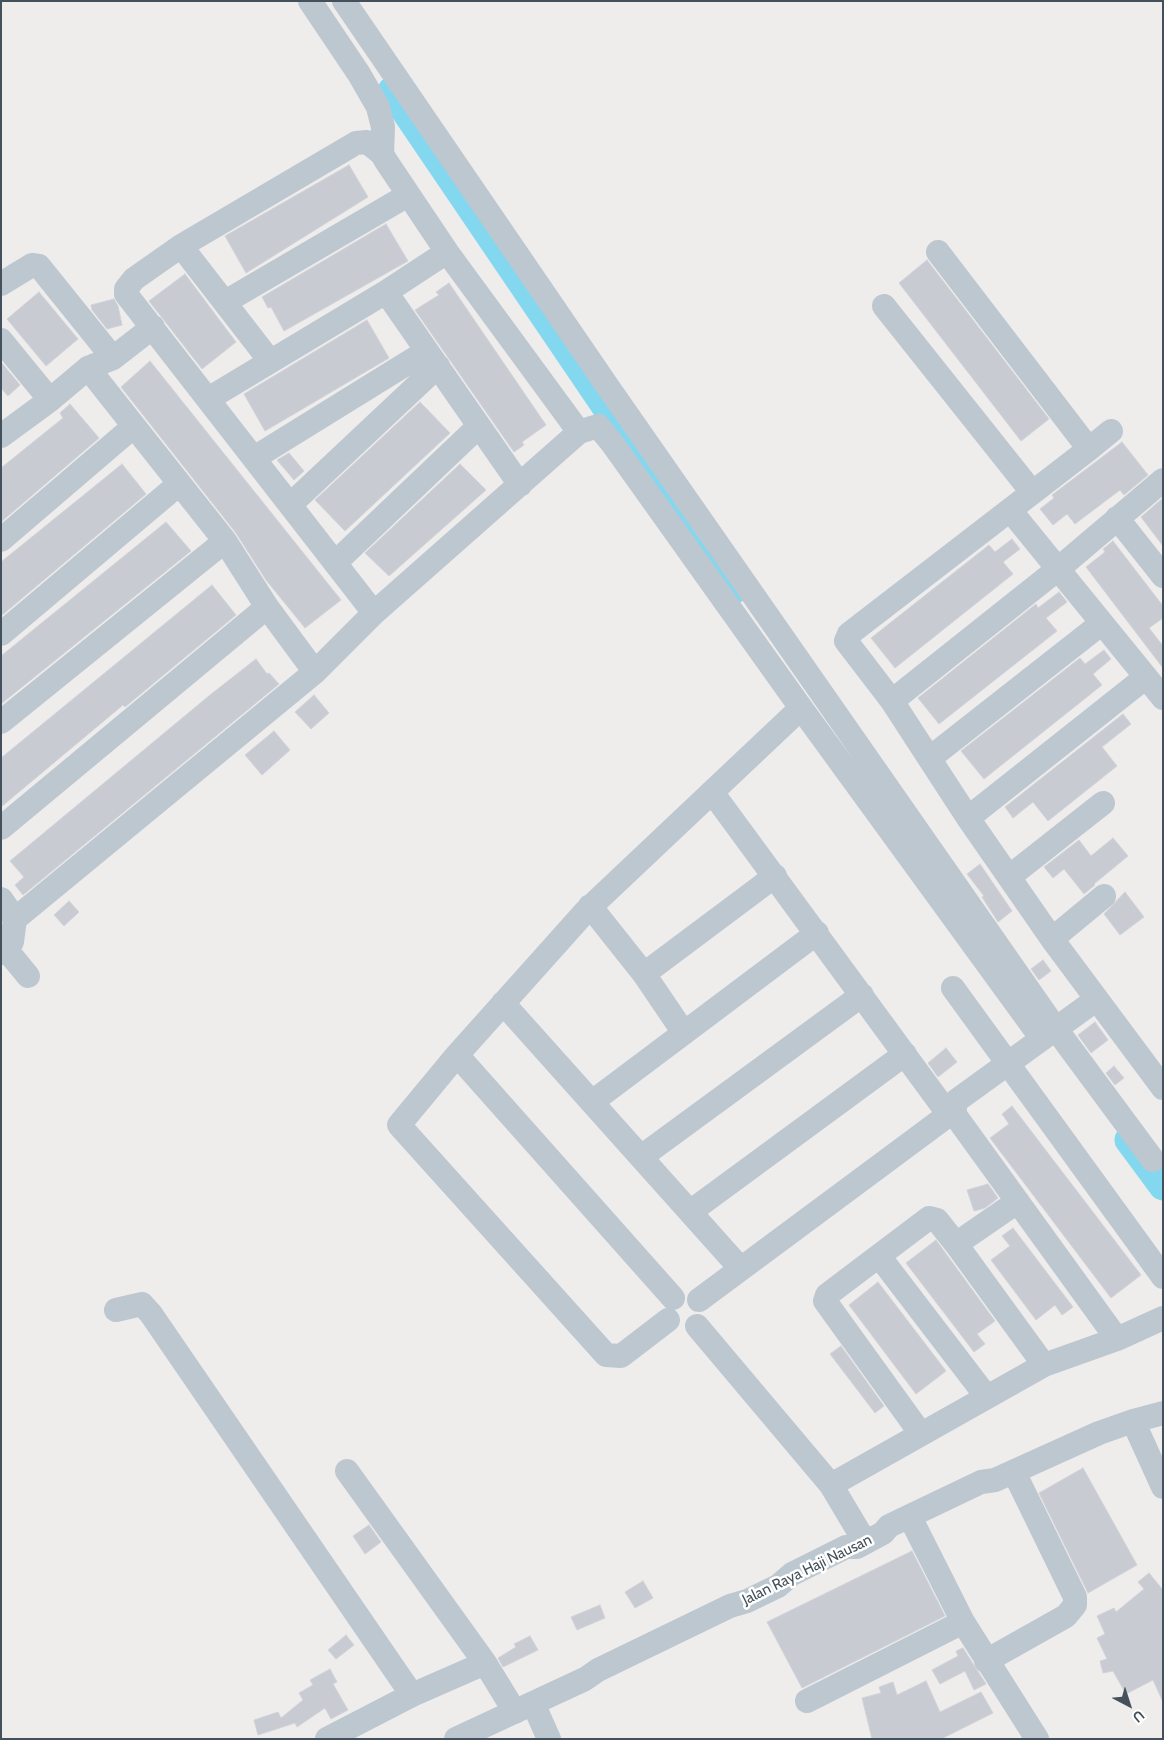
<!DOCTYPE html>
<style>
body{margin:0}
#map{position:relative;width:1164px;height:1740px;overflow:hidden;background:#efecec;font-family:Cabin,sans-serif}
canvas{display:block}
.frame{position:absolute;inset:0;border:2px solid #44505b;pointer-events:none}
.north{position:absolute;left:1104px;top:1680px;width:50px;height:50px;-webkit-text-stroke:4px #fff;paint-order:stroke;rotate:140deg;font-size:14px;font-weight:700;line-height:20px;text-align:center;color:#44505b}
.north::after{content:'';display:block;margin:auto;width:18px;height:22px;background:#44505b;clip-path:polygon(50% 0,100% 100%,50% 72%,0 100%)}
</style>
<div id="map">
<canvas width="1164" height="1740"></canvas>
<div class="frame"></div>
<div class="north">U</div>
</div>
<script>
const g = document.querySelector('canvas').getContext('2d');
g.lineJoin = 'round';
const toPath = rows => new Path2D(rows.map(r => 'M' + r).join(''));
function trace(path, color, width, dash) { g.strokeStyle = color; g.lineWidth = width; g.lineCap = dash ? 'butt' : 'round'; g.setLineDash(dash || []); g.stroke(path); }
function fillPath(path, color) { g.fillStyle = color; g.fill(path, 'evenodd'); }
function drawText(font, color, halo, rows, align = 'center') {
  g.font = font + ' Cabin,sans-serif'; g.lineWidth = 5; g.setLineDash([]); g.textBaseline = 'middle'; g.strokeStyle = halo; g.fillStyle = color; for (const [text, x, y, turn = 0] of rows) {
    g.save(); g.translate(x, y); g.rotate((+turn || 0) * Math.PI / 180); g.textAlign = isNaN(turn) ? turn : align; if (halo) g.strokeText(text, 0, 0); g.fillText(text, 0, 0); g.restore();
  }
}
const river = toPath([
 [392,91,609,411,735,589],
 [1129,1140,1163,1186]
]);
const building = toPath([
 [349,165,368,197,246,273,225,236,349,165],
 [386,224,408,261,284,331,271,307,268,308,262,297,386,224],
 [927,260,1049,419,1021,441,899,283,927,260],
 [185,274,236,342,202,369,149,301,185,274],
 [449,283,546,425,522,442,524,445,514,452,415,310,439,295,436,292,449,283],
 [39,292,78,339,46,366,7,319,39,292],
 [114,299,118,306,122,325,107,329,92,310,91,305,114,299],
 [367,320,389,358,265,431,244,394,367,320],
 [150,361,341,600,305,628,266,580,236,533,121,387,150,361],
 [1,362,20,385,8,396,1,388,1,362],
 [420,402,450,433,345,531,315,500,420,402],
 [70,404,99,438,1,522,1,468,63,418,60,413,70,404],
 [1122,442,1148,475,1124,495,1120,490,1075,524,1067,514,1053,525,1040,509,1054,498,1052,495,1122,442],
 [289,453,304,471,294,480,277,460,289,453],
 [122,464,146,494,1,616,1,562,122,464],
 [460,464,486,490,389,576,365,553,460,464],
 [1163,498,1163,546,1141,517,1163,498],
 [166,522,191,551,1,704,1,656,166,522],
 [1012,539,1020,549,1003,562,1013,574,895,668,871,638,989,545,995,552,1012,539],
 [1113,541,1163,606,1163,618,1149,628,1163,646,1163,668,1086,567,1105,552,1103,549,1113,541],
 [212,585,236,615,125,707,123,705,1,807,1,758,212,585],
 [1059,592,1067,602,1046,618,1057,631,939,724,918,698,1036,604,1038,608,1059,592],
 [1104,650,1111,659,1093,674,1102,685,984,779,961,751,1080,658,1085,664,1104,650],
 [256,659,267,674,269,673,279,684,23,895,15,885,24,877,10,861,210,695,256,659],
 [314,695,329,713,311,729,295,712,314,695],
 [1123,714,1131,724,1102,747,1117,766,1048,821,1033,802,1013,818,1005,807,1123,714],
 [274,731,290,750,262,775,245,755,274,731],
 [1113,838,1128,856,1094,884,1095,885,1084,894,1064,869,1053,878,1044,867,1079,840,1091,856,1113,838],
 [980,864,1012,911,998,922,982,897,984,896,967,874,980,864],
 [1125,892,1144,917,1120,935,1104,914,1125,892],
 [69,901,79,912,64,926,54,915,69,901],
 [1043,960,1051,971,1039,980,1031,969,1043,960],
 [1095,1022,1108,1040,1091,1053,1078,1035,1095,1022],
 [946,1048,957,1062,938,1077,928,1063,946,1048],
 [1114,1066,1124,1078,1115,1085,1106,1073,1114,1066],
 [1012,1106,1141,1275,1111,1298,990,1138,1009,1124,1002,1114,1012,1106],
 [988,1184,998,1198,985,1208,974,1211,967,1190,988,1184],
 [1013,1228,1073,1307,1062,1315,1055,1305,1036,1320,991,1260,1010,1246,1002,1236,1013,1228],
 [936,1240,995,1321,977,1334,985,1344,974,1352,906,1263,936,1240],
 [878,1282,946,1371,916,1394,849,1305,878,1282],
 [841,1346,884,1406,875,1413,830,1354,841,1346],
 [1083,1468,1137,1565,1088,1593,1039,1493,1083,1468],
 [369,1525,381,1542,365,1554,353,1536,369,1525],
 [912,1551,945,1616,802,1688,767,1622,912,1551],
 [1149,1573,1163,1590,1163,1702,1153,1680,1126,1694,1113,1671,1103,1673,1100,1661,1107,1659,1097,1638,1105,1634,1097,1616,1114,1608,1116,1612,1144,1589,1138,1582,1149,1573],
 [643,1581,653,1598,635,1608,625,1592,643,1581],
 [600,1605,605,1618,577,1630,571,1617,600,1605],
 [346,1635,354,1645,336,1659,328,1650,346,1635],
 [530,1636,538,1650,503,1667,498,1658,516,1647,514,1644,530,1636],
 [963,1648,986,1684,974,1690,965,1671,940,1684,932,1670,958,1656,956,1651,963,1648],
 [330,1669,337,1682,333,1684,348,1710,331,1719,325,1708,297,1727,295,1723,258,1735,254,1720,278,1712,281,1718,303,1700,299,1693,313,1685,310,1680,330,1669],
 [926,1681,940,1712,981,1692,993,1713,941,1739,872,1739,862,1698,881,1693,879,1687,893,1682,897,1695,926,1681]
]);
const minor = toPath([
 [310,1,359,74,378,107,383,127,382,154,386,161,447,252,579,432],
 [344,1,608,387,1056,1029,1153,1160],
 [181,246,270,361],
 [938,252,1089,449,849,634,846,641,892,701,968,818,1052,939,1163,1088],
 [1,284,32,265,39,266,113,358],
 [386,292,520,485],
 [225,302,408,195],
 [884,306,1032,492],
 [1,340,50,400],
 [88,368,225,541,267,607,315,672],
 [208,399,386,292,447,252],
 [1,436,50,400,88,368,113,358,153,327],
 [1089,449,1111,431],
 [254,458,427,351],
 [290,505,438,366],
 [1010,510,1163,698],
 [1117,518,1163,576],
 [1,540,133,427],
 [335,563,479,426],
 [374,613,126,294,126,289,134,279,181,246,356,143,367,142,382,154],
 [1,634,179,484],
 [892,701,1058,569,1163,480],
 [1,722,225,541],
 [930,758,1102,623],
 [712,792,949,1115],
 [968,818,1146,677],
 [1,828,267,607],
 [1009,877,1103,803],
 [1,899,15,919],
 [590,906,644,974,684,1033],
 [1052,939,1104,896],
 [6,949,28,976],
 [1,953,12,942,15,919,315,672,374,613,579,432,598,426,612,443,801,708,1042,1039],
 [644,974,775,876],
 [953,988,1163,1277],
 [1097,999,956,1101,954,1106,955,1115,1117,1339],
 [503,1003,741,1269],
 [457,1055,673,1298],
 [592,1102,817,933],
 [641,1157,862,995],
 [690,1212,905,1054],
 [956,1244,1017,1202],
 [879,1256,986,1396],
 [699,1300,955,1110],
 [116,1310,142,1304,151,1314,412,1695],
 [668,1320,621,1356,606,1355,399,1125,457,1055,585,912,801,708],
 [697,1326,831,1485,865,1542],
 [1133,1421,1163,1487],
 [921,1434,825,1301,827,1295,929,1218,937,1220,956,1244,1044,1365],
 [347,1471,485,1663],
 [831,1485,1044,1365,1117,1339,1163,1318],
 [910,1517,963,1622,1037,1739],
 [986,1661,1066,1616,1075,1605,1075,1597,1014,1472],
 [807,1701,963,1622],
 [533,1703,549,1739],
 [327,1739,412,1695,485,1663,515,1712],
 [456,1739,585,1679,598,1670,730,1606,747,1601,778,1586,792,1574,846,1547,857,1547,883,1533,889,1526,981,1482,995,1480,1099,1433,1133,1421,1163,1413]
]);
const streetNames = [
 ["Jalan Raya Haji Nausan",807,1570,-26]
];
trace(river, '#83d8ef', 29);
fillPath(building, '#c9cbd2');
trace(building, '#d0d3d9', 1);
trace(minor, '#bcc7d0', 24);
drawText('15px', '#44505b', '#fff', streetNames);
</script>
